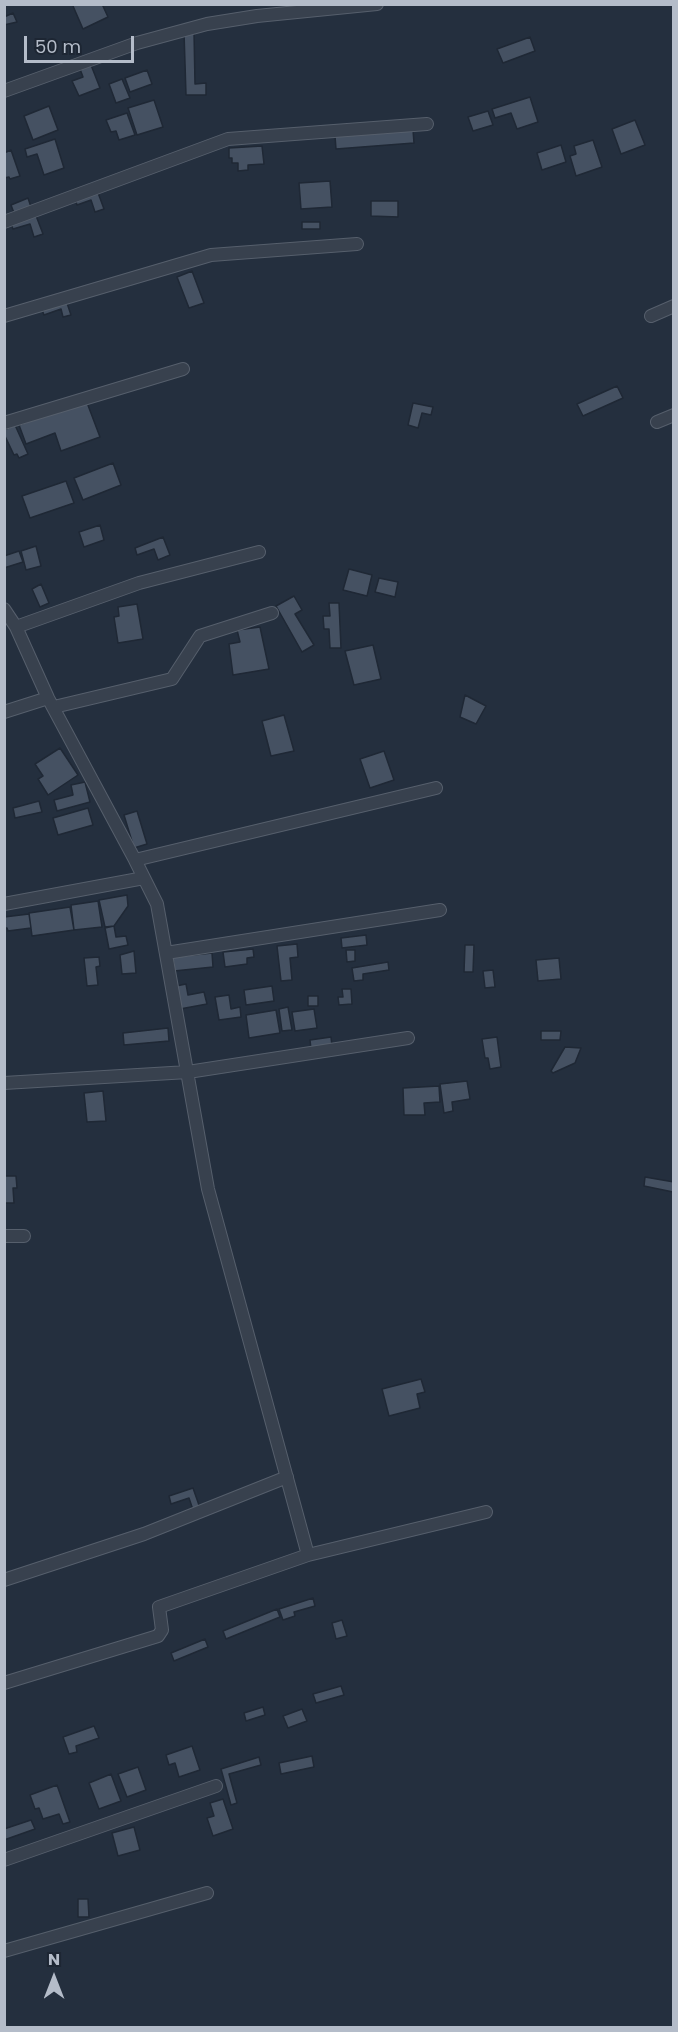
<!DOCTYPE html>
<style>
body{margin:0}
#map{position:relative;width:678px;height:2032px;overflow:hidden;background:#242f3e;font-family:Poppins,sans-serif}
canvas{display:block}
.frame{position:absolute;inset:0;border:6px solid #b4bcc9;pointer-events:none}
.north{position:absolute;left:24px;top:1948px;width:60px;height:60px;-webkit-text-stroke:4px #1d2633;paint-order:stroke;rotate:0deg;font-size:16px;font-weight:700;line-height:24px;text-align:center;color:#b4bcc9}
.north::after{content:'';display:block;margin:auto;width:21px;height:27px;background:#b4bcc9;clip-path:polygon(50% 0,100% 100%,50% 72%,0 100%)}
.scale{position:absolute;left:24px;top:36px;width:110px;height:27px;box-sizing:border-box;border:3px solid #b4bcc9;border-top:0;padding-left:8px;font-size:18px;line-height:21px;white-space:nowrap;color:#b4bcc9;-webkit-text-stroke:4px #1d2633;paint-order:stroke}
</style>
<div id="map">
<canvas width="678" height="2032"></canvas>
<div class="frame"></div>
<div class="north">N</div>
<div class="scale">50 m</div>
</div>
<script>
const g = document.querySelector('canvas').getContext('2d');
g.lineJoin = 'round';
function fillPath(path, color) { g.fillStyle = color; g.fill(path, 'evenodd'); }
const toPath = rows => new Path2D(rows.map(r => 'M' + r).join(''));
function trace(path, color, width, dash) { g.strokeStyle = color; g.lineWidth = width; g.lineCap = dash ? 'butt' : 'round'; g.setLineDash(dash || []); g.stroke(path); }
const building = toPath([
 [75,4,102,4,108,17,83,29,73,6,75,4],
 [13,13,17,22,4,25,4,17,13,13],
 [184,32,194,32,195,84,206,83,206,95,186,95,184,32],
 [530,37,535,51,503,63,497,49,530,37],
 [91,65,100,88,79,96,72,81,83,77,80,69,91,65],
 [147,70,152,84,130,92,125,78,147,70],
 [122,79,130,98,116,103,109,84,122,79],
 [530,97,538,122,517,129,511,113,495,118,492,109,530,97],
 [154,100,163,127,137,135,128,108,154,100],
 [49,106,58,130,33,140,24,116,49,106],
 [488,111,493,125,473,131,468,117,488,111],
 [127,113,135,135,119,140,116,131,111,132,106,120,127,113],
 [635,120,645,145,621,154,612,129,635,120],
 [413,130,414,143,336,149,335,136,413,130],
 [55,139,64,168,44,175,37,154,27,157,25,149,55,139],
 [593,140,602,167,576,176,570,156,576,154,574,146,593,140],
 [561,145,566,162,542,170,537,153,561,145],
 [262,146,264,164,248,165,248,170,238,171,238,163,232,163,232,158,229,158,229,148,262,146],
 [11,150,20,176,10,179,9,177,4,178,4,153,11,150],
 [330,181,332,207,301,209,299,183,330,181],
 [97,190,104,209,95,212,91,200,77,205,75,198,97,190],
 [28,198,31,207,14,213,11,205,28,198],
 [371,201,398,201,398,217,371,216,371,201],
 [35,213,43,234,34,237,30,224,13,229,10,221,35,213],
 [302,222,320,222,320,229,302,229,302,222],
 [192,271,204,303,189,308,177,277,192,271],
 [66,300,71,315,63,317,61,309,44,315,41,307,66,300],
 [617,386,623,398,583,416,577,404,617,386],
 [86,400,100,437,61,451,55,433,26,444,19,425,86,400],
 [413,403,433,407,431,415,422,413,418,428,408,425,413,403],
 [15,425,28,454,19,458,17,454,14,455,4,434,4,430,15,425],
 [113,463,121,485,83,500,74,478,113,463],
 [66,481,74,503,30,518,22,496,66,481],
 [100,525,104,540,84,547,79,532,100,525],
 [163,537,170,555,158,560,154,549,137,555,135,548,163,537],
 [36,546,41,566,26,570,21,551,36,546],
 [19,551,23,562,4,568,4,556,19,551],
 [349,569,372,575,367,596,343,590,349,569],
 [379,578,398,582,395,597,375,592,379,578],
 [41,584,49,603,40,607,32,589,41,584],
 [294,596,302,610,295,614,314,645,302,652,276,606,294,596],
 [329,603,339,603,341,648,330,648,329,629,324,629,323,616,330,616,329,603],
 [137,604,143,639,118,643,114,617,119,616,118,607,137,604],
 [260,627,269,669,233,675,229,644,240,642,237,630,260,627],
 [373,645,381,679,354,685,345,651,373,645],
 [465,695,486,706,476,724,460,717,465,695],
 [284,715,294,751,271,756,262,721,284,715],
 [60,748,78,775,48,795,38,779,43,776,35,764,60,748],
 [384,751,394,780,370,788,360,759,384,751],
 [85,782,90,802,57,811,54,800,73,795,71,785,85,782],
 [39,801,42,812,15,818,13,808,39,801],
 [88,808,93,825,58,835,53,818,88,808],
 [137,811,147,844,134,848,124,815,137,811],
 [127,895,128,906,114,926,105,927,99,900,127,895],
 [98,901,102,927,74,930,71,905,98,901],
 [70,907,74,930,32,936,29,913,70,907],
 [29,914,31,928,8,931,7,928,4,928,4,917,29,914],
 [114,926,116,937,126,936,128,945,109,949,105,928,114,926],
 [366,935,367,945,342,948,341,938,366,935],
 [297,944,298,957,290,958,292,980,281,981,277,946,297,944],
 [465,945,474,945,473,972,464,972,465,945],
 [253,949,254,957,247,958,247,964,225,967,223,952,253,949],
 [346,950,355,950,355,961,347,962,346,950],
 [134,951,136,973,122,974,120,955,134,951],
 [212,953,213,967,174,971,173,957,212,953],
 [99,957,100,966,96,967,98,985,87,986,84,958,99,957],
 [559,958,561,979,538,981,536,960,559,958],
 [388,962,389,970,363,974,363,980,354,981,352,968,388,962],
 [493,970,495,987,485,988,483,971,493,970],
 [186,984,188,995,204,992,207,1004,180,1009,176,986,186,984],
 [272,986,274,1001,246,1005,244,990,272,986],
 [342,989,351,989,352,1004,339,1005,338,997,343,997,342,989],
 [229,995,231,1009,240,1007,241,1017,219,1020,215,997,229,995],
 [308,996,318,996,318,1006,308,1006,308,996],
 [288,1007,292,1030,282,1031,279,1009,288,1007],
 [314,1009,317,1028,295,1031,292,1012,314,1009],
 [276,1010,280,1033,249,1038,246,1015,276,1010],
 [168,1028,169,1041,124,1045,123,1033,168,1028],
 [541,1031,561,1031,560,1040,541,1040,541,1031],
 [331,1037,332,1046,311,1049,310,1040,331,1037],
 [497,1037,501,1067,490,1069,488,1058,485,1058,482,1039,497,1037],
 [565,1047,581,1048,575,1063,553,1073,551,1071,565,1047],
 [467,1081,470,1099,452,1102,453,1111,444,1113,440,1084,467,1081],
 [439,1086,440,1102,424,1103,425,1115,404,1115,403,1088,439,1086],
 [103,1091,106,1121,87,1122,84,1093,103,1091],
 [4,1176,16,1176,17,1188,13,1188,14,1203,4,1203,4,1176],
 [645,1177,674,1182,673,1192,644,1186,645,1177],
 [421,1379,425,1392,417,1394,420,1408,389,1416,382,1389,421,1379],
 [193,1488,200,1508,193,1510,189,1498,171,1504,169,1496,193,1488],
 [313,1598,315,1606,294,1612,295,1616,283,1620,279,1609,313,1598],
 [277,1609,280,1617,226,1639,223,1631,277,1609],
 [342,1620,347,1636,336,1639,332,1623,342,1620],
 [205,1639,208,1647,174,1661,171,1653,205,1639],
 [341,1686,344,1695,316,1703,313,1694,341,1686],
 [263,1707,265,1715,246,1721,244,1713,263,1707],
 [302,1709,307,1721,288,1728,283,1716,302,1709],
 [94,1726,99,1738,76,1746,77,1752,69,1754,63,1737,94,1726],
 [192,1746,200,1770,179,1777,175,1763,169,1765,166,1755,192,1746],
 [312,1756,314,1767,281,1774,279,1763,312,1756],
 [259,1757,261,1765,229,1774,237,1803,231,1805,221,1769,259,1757],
 [138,1767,146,1790,127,1797,118,1774,138,1767],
 [111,1774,121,1801,99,1809,89,1783,111,1774],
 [57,1785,70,1822,63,1824,59,1814,43,1819,39,1808,35,1809,30,1795,57,1785],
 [223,1799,233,1829,213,1836,207,1818,214,1816,210,1803,223,1799],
 [31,1820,35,1829,4,1840,4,1829,31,1820],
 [134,1827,140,1850,118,1856,112,1833,134,1827],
 [78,1899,88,1899,89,1917,78,1917,78,1899]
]);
const minor = toPath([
 [4,91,137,43,207,24,257,16,377,4],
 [4,222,228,139,427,124],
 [4,316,211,255,357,244],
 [651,316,674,306],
 [657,422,674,415],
 [4,423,183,369],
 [4,609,16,627,48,698,135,860,157,904,208,1189,308,1555],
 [16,627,139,583,259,552],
 [54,707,172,679,200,636,272,613],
 [4,712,48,698],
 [135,860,436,788],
 [4,904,144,878],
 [166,953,440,910],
 [4,1083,188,1072,408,1038],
 [4,1236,24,1236],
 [4,1580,144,1534,287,1477],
 [4,1683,158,1636,162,1630,159,1607,308,1555,486,1512],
 [4,1860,216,1786],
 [4,1951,207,1893]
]);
fillPath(building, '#455162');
trace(building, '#1f2835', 1.5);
trace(minor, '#565f6c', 14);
trace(minor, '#38414e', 12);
</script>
